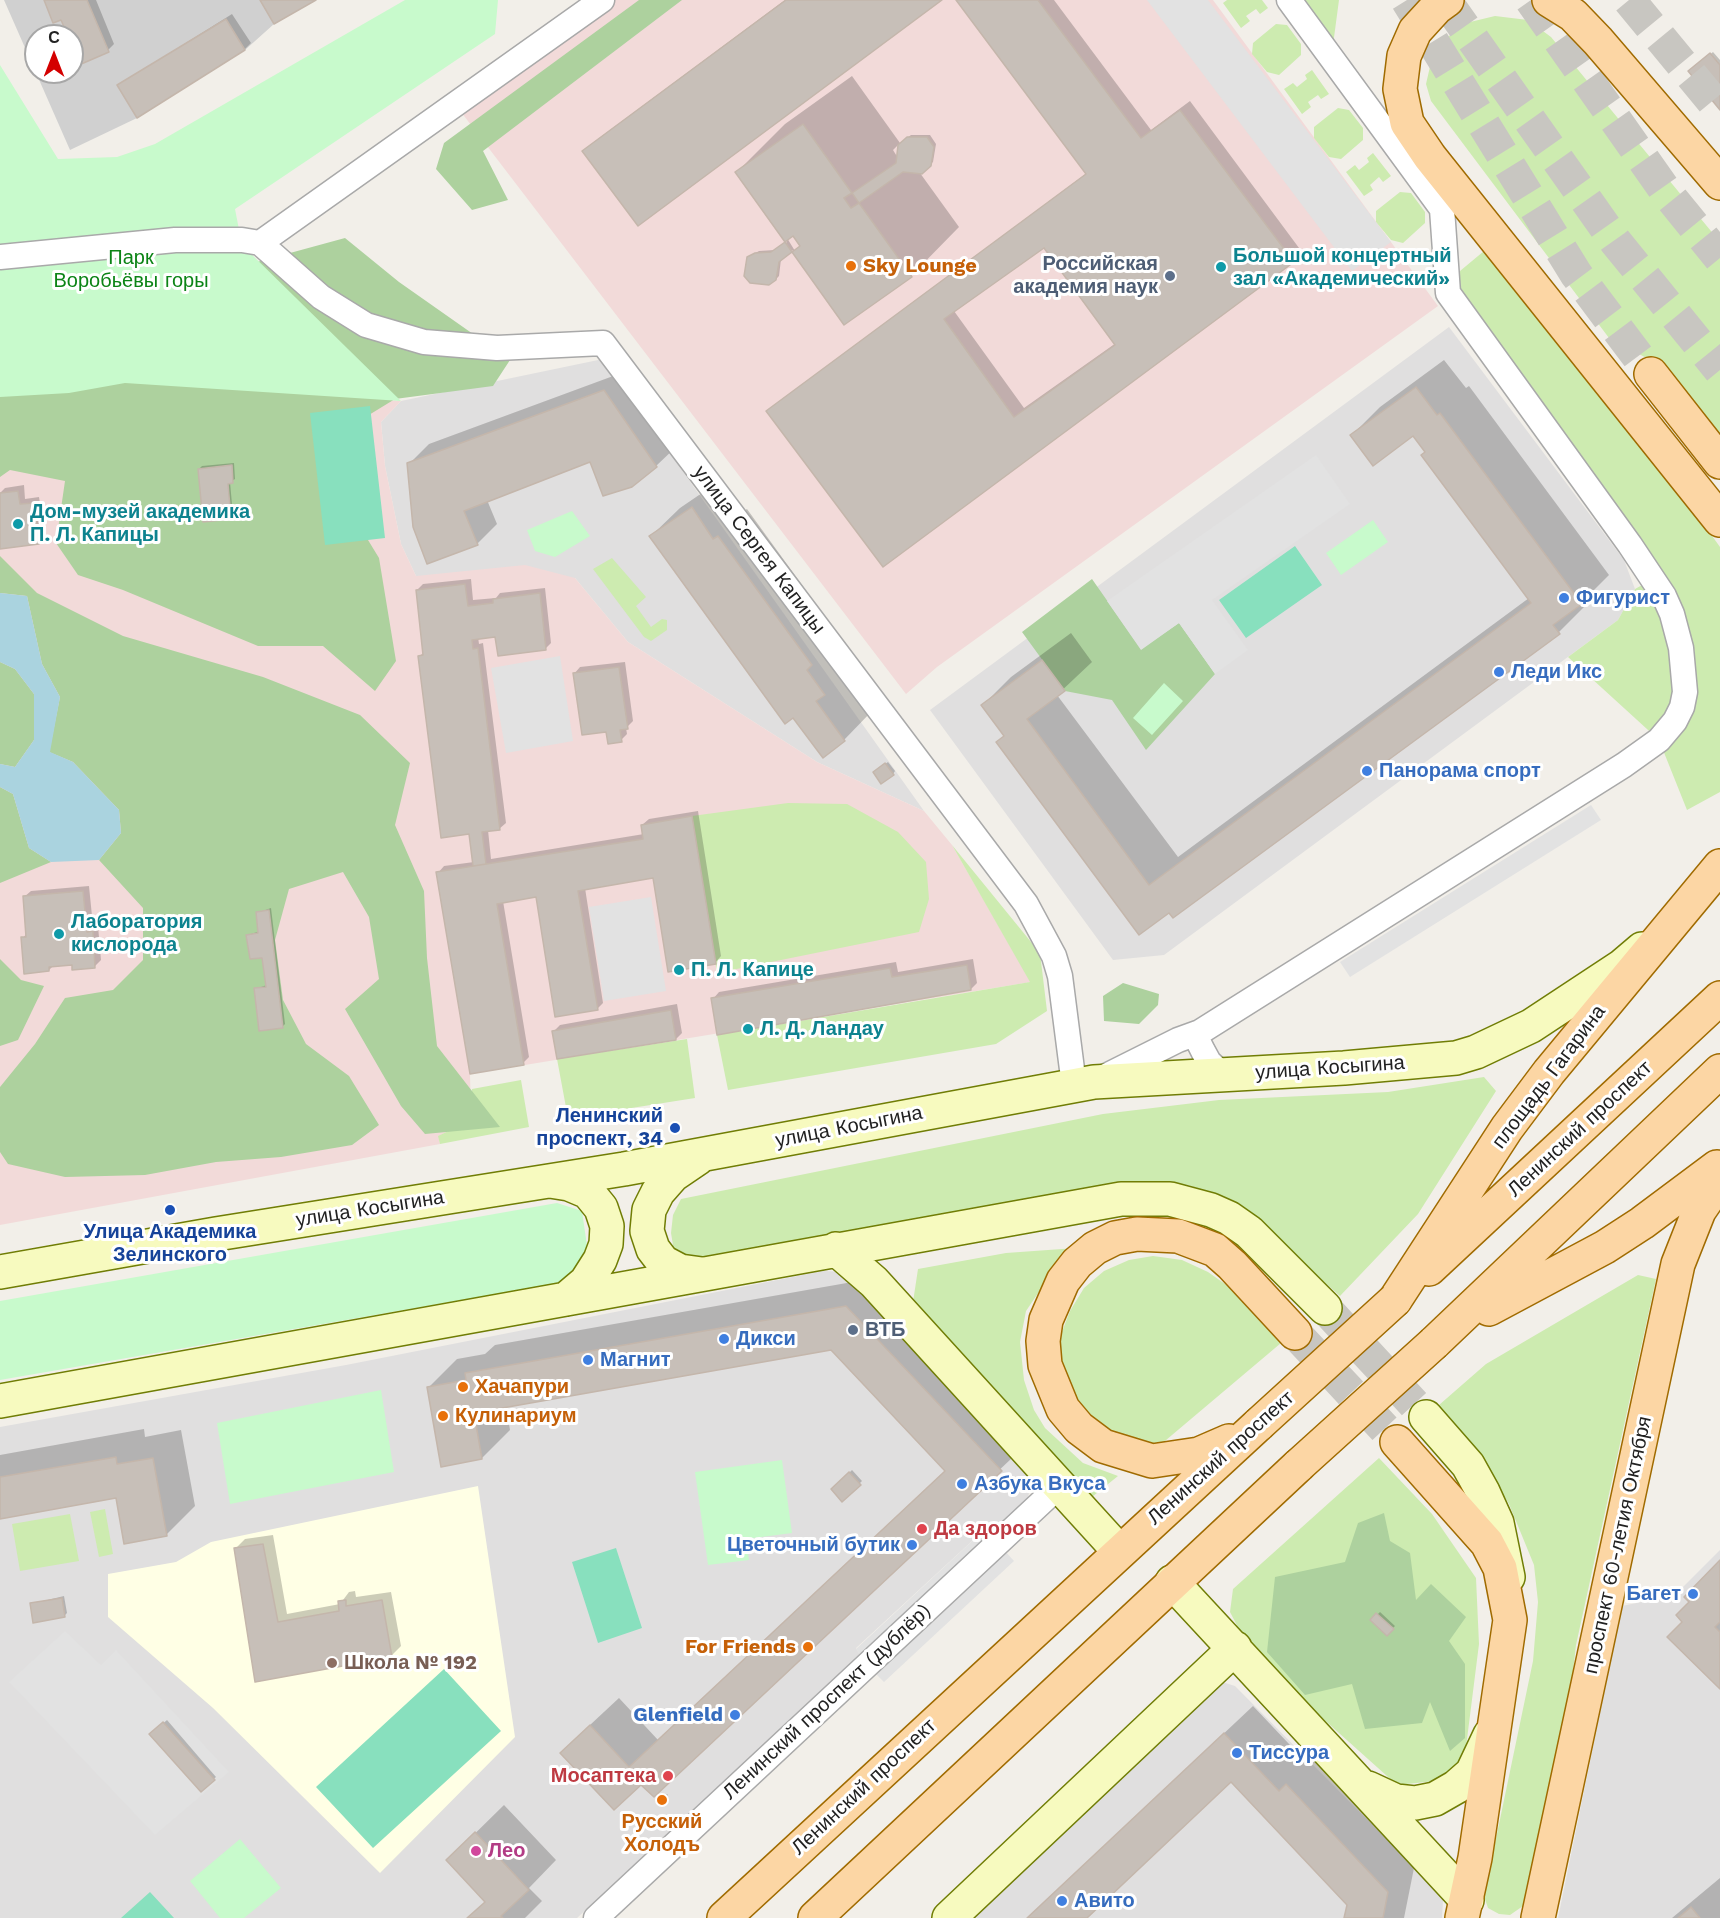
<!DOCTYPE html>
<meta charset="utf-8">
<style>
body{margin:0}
#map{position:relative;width:1720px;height:1918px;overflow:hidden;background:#f2efe9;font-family:"Work Sans",sans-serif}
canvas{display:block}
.north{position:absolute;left:24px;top:24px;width:60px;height:60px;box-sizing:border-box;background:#fff;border:2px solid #a7a7a7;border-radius:50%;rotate:0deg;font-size:16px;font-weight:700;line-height:24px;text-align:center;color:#222}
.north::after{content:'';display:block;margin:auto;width:21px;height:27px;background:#d40000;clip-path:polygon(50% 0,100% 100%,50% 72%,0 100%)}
</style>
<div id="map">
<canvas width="1720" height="1918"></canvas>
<div class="north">С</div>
</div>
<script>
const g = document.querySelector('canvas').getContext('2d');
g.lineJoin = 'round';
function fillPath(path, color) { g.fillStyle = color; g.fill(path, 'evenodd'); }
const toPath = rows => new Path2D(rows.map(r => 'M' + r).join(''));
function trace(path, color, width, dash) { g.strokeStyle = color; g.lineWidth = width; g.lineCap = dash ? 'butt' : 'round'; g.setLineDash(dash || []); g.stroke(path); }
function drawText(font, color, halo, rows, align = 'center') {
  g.font = font + ' "Work Sans",sans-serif'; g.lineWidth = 6; g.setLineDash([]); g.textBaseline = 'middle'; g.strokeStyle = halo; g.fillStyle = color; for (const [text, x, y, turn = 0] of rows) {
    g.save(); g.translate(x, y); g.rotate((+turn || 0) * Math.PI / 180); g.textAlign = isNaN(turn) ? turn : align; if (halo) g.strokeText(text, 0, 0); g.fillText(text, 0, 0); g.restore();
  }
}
const residential = toPath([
 [1449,327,1624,560,1635,589,1618,620,1164,955,1113,960,930,710],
 [603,359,924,811,817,762,628,642,575,578,416,576,401,544,385,466,381,422,401,401],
 [823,1271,848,1272,1025,1471,1030,1485,1028,1499,998,1529,984,1530,856,1648,860,1655,577,1918,0,1918,0,1427,346,1365],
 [1720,1550,1720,1918,1558,1918,1622,1606,1675,1595],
 [1222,1682,1235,1686,1438,1891,1443,1900,1442,1918,975,1918]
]);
const commercial = toPath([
 [612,0,1213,0,1438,306,937,667,906,694,458,108],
 [125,383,401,401,381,422,385,466,401,544,416,576,525,565,575,578,628,642,817,762,924,811,952,845,1031,982,470,1074,471,1111,457,1127,439,1136,440,1144,0,1225,0,397]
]);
const education = toPath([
 [478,1486,515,1737,380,1873,213,1708,108,1617,108,1574,176,1562,211,1542]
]);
const religious = toPath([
 [4,0,316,0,274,24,245,50,137,118,70,150],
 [36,36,72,36,72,72,36,72]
]);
const grass = toPath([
 [1227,0,1262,0,1268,8,1260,14,1256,9,1246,16,1250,21,1241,28,1223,3],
 [1299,0,1339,0,1333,45],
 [1495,16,1528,20,1551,37,1720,242,1720,436,1667,369,1609,338,1431,101,1426,84,1432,58,1445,39,1466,23],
 [1276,24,1287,25,1301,44,1301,55,1279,75,1267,72,1252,54,1253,43],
 [1312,70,1329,94,1321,99,1318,95,1308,102,1311,107,1302,114,1284,89,1293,83,1297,87,1307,79,1305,75],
 [1338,108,1349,110,1363,128,1363,140,1341,159,1329,157,1314,138,1314,127],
 [1373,153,1391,176,1383,182,1379,177,1370,185,1373,190,1364,196,1346,172,1355,165,1359,170,1369,162,1367,158],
 [1400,192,1411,193,1425,212,1425,223,1403,243,1391,240,1376,222,1376,211],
 [1484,251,1672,480,1720,547,1720,792,1687,810,1659,740,1568,657,1618,620,1635,589,1653,579,1448,293,1460,271],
 [612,558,646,597,636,606,651,627,662,619,667,620,667,630,651,641,644,637,593,569],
 [788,803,847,804,898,832,926,862,929,899,919,932,717,973,692,816],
 [952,845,1040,953,1047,1011,996,1044,728,1090,717,1035,1030,982],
 [687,1039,695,1098,568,1118,557,1059],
 [1484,1077,1496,1091,1418,1214,1340,1296,1232,1200,1188,1185,1140,1182,689,1263,674,1251,671,1233,673,1215,681,1199,1103,1114,1219,1100,1388,1092],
 [521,1080,529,1127,440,1144,438,1136,457,1127,471,1111,472,1089],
 [1076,1248,1051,1274,1026,1311,1020,1342,1024,1380,1034,1410,1045,1428,1083,1463,1118,1476,1092,1497,913,1302,918,1269,1006,1253],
 [1153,1256,1182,1260,1208,1272,1232,1289,1281,1343,1159,1446,1129,1443,1106,1432,1072,1397,1059,1361,1060,1337,1070,1311,1084,1288,1104,1271,1129,1260],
 [1638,1275,1656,1279,1576,1645,1569,1707,1523,1906,1510,1915,1499,1914,1488,1908,1484,1896,1533,1661,1538,1602,1534,1565,1509,1504,1484,1464,1431,1412,1486,1364],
 [1379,1458,1432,1514,1476,1578,1479,1644,1465,1755,1445,1780,1397,1785,1253,1656,1230,1612,1233,1589],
 [105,1509,113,1554,99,1557,90,1512],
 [70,1514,79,1561,20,1571,12,1524]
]);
const forest = toPath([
 [639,0,682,0,483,151,508,200,472,210,436,169,444,143],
 [345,238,399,282,510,360,493,386,395,399,346,429,346,504,379,558,396,661,375,691,323,646,258,646,123,590,78,575,56,543,65,481,10,470,0,477,0,276,257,262],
 [0,556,37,593,123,636,263,677,360,715,410,763,395,825,424,891,427,958,437,1046,500,1127,425,1134,401,1106,345,1009,379,979,369,917,343,872,289,889,275,940,283,1000,306,1044,349,1076,379,1125,352,1145,281,1157,216,1162,145,1175,65,1177,8,1164,0,1152,0,1087,35,1044,65,998,113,990,143,960,143,908,99,860,121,833,119,810,73,762,49,752,60,697,42,664,27,596,0,593],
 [1092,579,1141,649,1179,623,1215,674,1146,750,1112,700,1065,691,1022,632],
 [0,662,15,669,34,694,34,740,15,767,0,764],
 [0,787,13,794,29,848,51,862,0,883],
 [0,959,21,980,44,986,18,1040,0,1046],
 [1123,983,1159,994,1158,1005,1139,1024,1104,1021,1103,996],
 [1384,1513,1390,1541,1410,1553,1416,1600,1431,1584,1466,1617,1449,1641,1465,1664,1465,1738,1450,1751,1430,1702,1422,1723,1365,1729,1352,1684,1305,1695,1267,1652,1275,1577,1345,1562,1358,1523]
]);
const park = toPath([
 [405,0,498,0,495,34,235,209,242,245,401,401,125,383,69,393,0,397,0,65,58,159,117,157,155,144],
 [572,511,590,536,555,557,535,551,527,530],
 [1373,520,1388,542,1341,575,1326,553],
 [1164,683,1183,701,1152,735,1133,718],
 [557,1203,582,1211,589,1260,571,1281,0,1380,0,1301],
 [381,1390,394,1472,230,1504,217,1423],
 [782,1460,792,1533,746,1539,749,1560,708,1565,695,1472],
 [240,1839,281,1888,244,1918,220,1918,190,1881]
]);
const pitch = toPath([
 [370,406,385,538,325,545,310,413],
 [1295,546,1322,585,1246,638,1219,600],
 [616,1548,642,1628,598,1643,572,1562],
 [444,1669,501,1731,373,1848,316,1787],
 [150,1892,174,1918,121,1918]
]);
const parking = toPath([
 [1147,0,1208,0,1391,242,1352,271],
 [1316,455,1350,504,1212,600,1248,650,1215,674,1179,623,1141,650,1107,601],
 [560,656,573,741,506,753,491,668],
 [1591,805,1601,820,1350,977,1340,962],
 [651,897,666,991,604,1001,589,907],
 [998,1529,860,1655,856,1649,984,1530],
 [1004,1550,1014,1561,884,1682,874,1672],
 [65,1631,101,1665,116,1650,229,1772,155,1835,9,1682]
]);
const water = toPath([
 [0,593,27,596,42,664,60,697,50,752,73,762,119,810,121,833,99,860,51,862,29,848,13,794,0,787,0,764,15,767,34,740,34,694,15,669,0,662]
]);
const shadow = toPath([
 [45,0,96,0,114,44,108,50,72,66,72,36,62,18],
 [785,0,939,0,584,151,594,142],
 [959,0,1054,0,1151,130,1190,101,1302,252,883,565,768,411,1087,173],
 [1044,246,1116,343,1024,408,954,311],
 [232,14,251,43,245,49,119,85],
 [1713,52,1720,60,1720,107,1690,71],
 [49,72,60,72,51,76],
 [852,76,900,143,893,150,898,158,900,143,911,135,930,135,936,144,933,162,920,173,959,227,911,276,844,323,792,250,781,259,779,276,776,279,752,255,759,251,775,250,787,242,737,172,785,124],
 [793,234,801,245,795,251,787,238],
 [1444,360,1466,388,1469,386,1609,575,1584,600,1587,604,1559,632,1174,916,998,742,1005,735,983,705,1011,677,1071,633,1092,662,1057,695,1178,857,1529,598,1414,434,1352,435,1380,407],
 [624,372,676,447,656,466,591,460,487,500,497,524,477,544,409,464,429,444],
 [234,463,235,479,230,482,233,515,231,518,199,469,202,466],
 [721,480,742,512,747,509,839,636,834,641,872,711,844,740,651,536,680,508],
 [24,485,25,499,39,497,45,537,39,543,0,548,0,493,5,488],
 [471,579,473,600,496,598,500,593,545,588,551,643,545,649,497,635,478,637,479,644,483,643,506,823,499,829,488,830,491,859,644,834,642,825,649,819,698,811,721,956,715,963,654,877,585,888,603,1003,597,1009,537,896,503,901,529,1057,523,1063,438,873,444,866,474,862,470,832,420,656,424,652,417,590,423,584],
 [625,662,633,721,626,728,627,734,621,740,607,730,574,674,580,667],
 [888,762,895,771,893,774,877,770],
 [89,886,93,926,98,926,101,960,95,966,54,965,49,970,23,938,27,933,24,897,31,891],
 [271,908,285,1024,282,1027,255,989,267,985,264,956,248,935,260,931,257,913],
 [973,959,977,983,971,989,713,999,719,992,896,962,898,972],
 [677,1004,682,1033,676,1039,553,1032,560,1025],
 [875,1278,1029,1442,654,1795,590,1725,619,1698,658,1740,946,1470,832,1349,506,1406,510,1430,482,1458,429,1387,457,1359,485,1354,495,1345],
 [144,1429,145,1437,181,1430,195,1506,166,1535,118,1497,0,1518,0,1455],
 [852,1470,862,1481,843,1500,833,1489],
 [273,1535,287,1614,340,1604,349,1592,355,1591,356,1597,391,1592,401,1646,391,1656,256,1681,235,1549,245,1539],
 [1720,1562,1720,1687,1684,1622,1691,1602],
 [64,1596,67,1613,64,1616,31,1604],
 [1380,1612,1395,1626,1387,1634,1372,1620],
 [1253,1706,1308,1764,1315,1757,1415,1863,1404,1918,1345,1918,1348,1904,1231,1780,1085,1918,1028,1918],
 [167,1720,216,1777,201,1790,151,1734],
 [667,1794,668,1795,660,1803,659,1801],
 [504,1805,556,1860,529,1888,542,1901,525,1918,468,1918,486,1901,448,1860],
 [1720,1878,1720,1918,1672,1918]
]);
const building = toPath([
 [44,0,87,0,109,52,72,68,72,36,68,36,61,20,53,23,44,0],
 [260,0,316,0,274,24,260,0],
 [786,0,942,0,638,226,582,151,786,0],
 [956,0,1038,0,1141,138,1180,110,1294,262,883,567,766,411,1086,174,956,0],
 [1044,248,1115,345,1014,417,944,319,1044,248],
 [226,19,245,50,137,118,117,85,226,19],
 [1710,53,1720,65,1720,110,1688,71,1710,53],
 [803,124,852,193,844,198,851,208,859,203,912,277,844,325,792,252,800,246,793,236,785,242,735,172,803,124],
 [907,137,927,137,934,147,931,166,922,174,903,172,859,203,852,193,896,163,898,145,907,137],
 [785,242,792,252,779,262,776,280,769,285,750,283,744,276,747,257,755,253,771,252,785,242],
 [1416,387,1437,415,1440,413,1582,604,1553,625,1560,634,1173,918,1169,913,1139,935,996,742,1004,736,981,705,1042,660,1065,691,1027,719,1149,885,1531,603,1421,455,1425,452,1413,436,1373,466,1350,435,1416,387],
 [604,390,657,467,632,487,603,496,590,462,464,511,478,545,427,564,413,527,407,463,604,390],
 [232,465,233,483,228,484,231,519,203,522,198,469,232,465],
 [18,491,20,504,34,503,39,544,0,549,0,493,18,491],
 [692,507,713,539,718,536,812,665,807,670,825,695,816,701,845,741,823,758,793,718,785,724,649,536,692,507],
 [465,584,468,606,493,603,493,599,540,593,546,650,498,656,495,637,472,640,473,649,478,648,500,830,482,832,486,864,473,866,469,834,441,838,418,656,423,655,416,590,465,584],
 [619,667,628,729,620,730,622,742,608,744,606,732,582,735,573,673,619,667],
 [885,763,894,775,881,784,873,772,885,763],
 [692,816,716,964,668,972,653,878,578,891,598,1010,555,1017,536,897,497,904,524,1065,470,1074,436,872,643,839,641,825,692,816],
 [83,891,87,932,93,931,95,968,72,970,72,965,49,967,49,971,24,974,21,937,26,937,23,896,83,891],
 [269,910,283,1028,259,1031,254,988,266,987,262,958,250,959,246,935,258,933,256,912,269,910],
 [967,965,971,990,717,1035,711,998,890,968,892,977,967,965],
 [671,1010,676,1040,557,1059,552,1031,671,1010],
 [846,1306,1002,1471,654,1797,641,1785,614,1810,560,1753,590,1725,629,1767,945,1471,831,1350,474,1413,482,1459,441,1467,427,1387,466,1380,465,1373,846,1306],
 [116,1457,117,1464,153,1458,167,1536,124,1544,116,1498,0,1519,0,1477,116,1457],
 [849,1472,861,1485,842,1502,831,1489,849,1472],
 [263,1544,278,1622,339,1611,338,1601,346,1600,346,1606,382,1600,392,1657,255,1682,234,1548,263,1544],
 [1720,1560,1720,1622,1715,1627,1720,1632,1720,1689,1667,1637,1682,1622,1676,1615,1689,1602,1684,1597,1720,1560],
 [62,1598,65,1617,33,1623,30,1603,62,1598],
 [1376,1613,1394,1629,1387,1636,1370,1620,1376,1613],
 [163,1722,215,1780,201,1792,149,1734,163,1722],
 [1224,1733,1279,1791,1286,1784,1388,1892,1383,1918,1344,1918,1347,1905,1231,1782,1087,1918,1027,1918,1224,1733],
 [475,1832,529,1890,501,1916,503,1918,467,1918,485,1902,446,1860,475,1832],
 [1691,1907,1700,1918,1678,1918,1691,1907]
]);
const secondaryTunnel = toPath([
 [1325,1308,1426,1417]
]);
const primaryTunnel = toPath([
 [1407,0,1576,274,1651,374],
 [1445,0,1615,241,1720,370],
 [1531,0,1667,193,1720,258],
 [1629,0,1720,110],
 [1295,1333,1397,1442]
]);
const street = toPath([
 [260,243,321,297,366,325,424,342,497,348,603,343,1026,904,1054,956,1060,976,1074,1085],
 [260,243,602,0],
 [0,257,175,240,242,240,260,243],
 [1200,1032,1197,1039,1203,1051,1209,1062,1223,1075],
 [1102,1078,1178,1040,1200,1032,1624,765,1659,740,1675,721,1682,707,1685,692,1681,648,1672,614,1664,596,1630,545,1448,293,1442,209,1289,0],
 [596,1918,1058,1487]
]);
const secondary = toPath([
 [698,1158,673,1175,658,1192,649,1210,647,1231,653,1249,663,1262,680,1271,702,1274],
 [550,1181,569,1184,588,1192,601,1208,607,1226,606,1244,600,1260,586,1282,566,1299],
 [836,1249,874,1282,1119,1551],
 [0,1272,216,1234,624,1169,1094,1082,1344,1068,1456,1058,1476,1052,1531,1026,1622,966,1642,949],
 [0,1401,1121,1199,1170,1199,1211,1210,1229,1218,1249,1232,1325,1308],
 [1426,1417,1468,1465,1483,1492,1497,1523,1508,1577],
 [1172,1582,1467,1900],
 [1368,1788,1396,1801,1415,1803,1435,1799,1456,1787,1472,1773,1490,1735],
 [949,1918,1235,1648]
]);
const primary = toPath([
 [1447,0,1436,8,1415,31,1404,56,1400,89,1407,123,1430,157,1720,520],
 [1549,0,1573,15,1598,41,1720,183],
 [1651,374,1720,462],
 [1429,1269,1720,998],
 [1395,1300,1507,1128,1549,1072,1720,866],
 [1489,1309,1605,1247,1642,1223,1717,1167],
 [1434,1343,1720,1071],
 [1229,1441,1199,1454,1152,1461,1103,1446,1079,1428,1063,1409,1045,1365,1043,1341,1046,1320,1063,1281,1077,1263,1095,1248,1115,1238,1137,1234,1178,1236,1215,1250,1232,1265,1295,1333],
 [1397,1442,1487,1543,1500,1568,1510,1620,1475,1858,1462,1918],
 [724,1918,1259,1424],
 [815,1918,1299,1465],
 [1538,1918,1678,1264,1699,1211,1720,1180]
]);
const primaryBridge = toPath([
 [1259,1424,1395,1300],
 [1299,1465,1434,1343]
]);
const markers = [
 [851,266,6,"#e8710a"],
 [1221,267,6,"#0f9aa8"],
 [1170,276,6,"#5c6f8a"],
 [18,524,6,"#0f9aa8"],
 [1564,598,6,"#3f7fe0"],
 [1499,672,6,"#3f7fe0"],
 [1367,771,6,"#3f7fe0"],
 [59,934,6,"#0f9aa8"],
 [679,970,6,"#0f9aa8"],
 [748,1029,6,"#0f9aa8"],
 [675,1128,6,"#1a4fb4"],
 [170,1210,6,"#1a4fb4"],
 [853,1330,6,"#5c6f8a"],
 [724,1339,6,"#3f7fe0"],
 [588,1360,6,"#3f7fe0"],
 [463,1387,6,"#e8710a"],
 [443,1416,6,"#e8710a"],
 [962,1484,6,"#3f7fe0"],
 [922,1529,6,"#e0444e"],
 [912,1545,6,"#3f7fe0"],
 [1693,1594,6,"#3f7fe0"],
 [808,1647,6,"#e8710a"],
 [332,1663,6,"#8d6e63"],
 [735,1715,6,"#3f7fe0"],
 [1237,1753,6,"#3f7fe0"],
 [668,1776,6,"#e0444e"],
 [662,1800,6,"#e8710a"],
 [476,1851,6,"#d1479c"],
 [1062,1901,6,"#3f7fe0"]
];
const cultureNames = [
 ["Большой концертный",1233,256],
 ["зал «Академический»",1233,279],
 ["Дом-музей академика",30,512],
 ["П. Л. Капицы",30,535],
 ["Лаборатория",71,922],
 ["кислорода",71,945],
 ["П. Л. Капице",691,970],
 ["Л. Д. Ландау",760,1029]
];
const parkNames = [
 ["Парк",131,258],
 ["Воробьёвы горы",131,281]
];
const serviceNames = [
 ["Российская",1158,264],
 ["академия наук",1158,287],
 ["ВТБ",865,1330,"left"]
];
const foodNames = [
 ["Sky Lounge",863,266],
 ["Хачапури",475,1387],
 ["Кулинариум",455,1416],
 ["For Friends",796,1647,"right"],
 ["Русский",662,1822,"center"],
 ["Холодъ",662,1845,"center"]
];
const streetNames = [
 ["улица Сергея Капицы",759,550,53],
 ["улица Косыгина",1330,1068,-4],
 ["площадь Гагарина",1549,1077,-53],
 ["улица Косыгина",849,1127,-11],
 ["Ленинский проспект",1580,1129,-43],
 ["улица Косыгина",370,1209,-9],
 ["Ленинский проспект",1221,1458,-42],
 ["проспект 60-летия Октября",1618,1545,-78],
 ["Ленинский проспект (дублёр)",827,1702,-43],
 ["Ленинский проспект",864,1787,-43]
];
const shopNames = [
 ["Фигурист",1576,598],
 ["Леди Икс",1511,672],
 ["Панорама спорт",1379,771],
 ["Дикси",736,1339],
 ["Магнит",600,1360],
 ["Азбука Вкуса",974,1484],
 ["Цветочный бутик",900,1545,"right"],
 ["Багет",1681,1594,"right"],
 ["Glenfield",723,1715,"right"],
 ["Тиссура",1249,1753],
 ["Авито",1074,1901]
];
const transitNames = [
 ["Ленинский",663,1116],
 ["проспект, 34",663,1139],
 ["Улица Академика",170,1232,"center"],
 ["Зелинского",170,1255,"center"]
];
const healthNames = [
 ["Да здоров",934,1529],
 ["Мосаптека",656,1776,"right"]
];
const educationNames = [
 ["Школа № 192",344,1663]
];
const hotelNames = [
 ["Лео",488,1851]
];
fillPath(residential, '#e0dfdf');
fillPath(commercial, '#f2dad9');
fillPath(education, '#ffffe5');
fillPath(religious, '#d0d0d0');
fillPath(grass, '#cdebb0');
fillPath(forest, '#add19e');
fillPath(park, '#c8facc');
fillPath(pitch, '#88e0be');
fillPath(parking, '#e2e2e2');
fillPath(water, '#aad3df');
fillPath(shadow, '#0003');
fillPath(building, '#c7bfb8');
trace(building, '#c4b6ab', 1.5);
trace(secondaryTunnel, '#c8c6c1', 33, [33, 16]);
trace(primaryTunnel, '#c8c6c1', 33, [33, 16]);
trace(street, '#a9a9a9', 27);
trace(secondary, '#707d05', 36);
trace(primary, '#a06b00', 36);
trace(street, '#fff', 24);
trace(secondary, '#f7fabf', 33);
trace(primary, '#fcd6a4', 33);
trace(primaryBridge, '#a06b00', 36, []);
trace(primaryBridge, '#fcd6a4', 33);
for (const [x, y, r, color] of markers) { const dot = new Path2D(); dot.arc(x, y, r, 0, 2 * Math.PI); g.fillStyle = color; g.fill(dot); trace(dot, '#fff', 2); }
drawText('bold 20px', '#0d838f', '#fff', cultureNames, 'left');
drawText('20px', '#0c8416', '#fff', parkNames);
drawText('bold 20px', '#4e5e75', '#fff', serviceNames, 'right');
drawText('bold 20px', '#c56008', '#fff', foodNames, 'left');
drawText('20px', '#222', '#fff', streetNames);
drawText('bold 20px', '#366cbe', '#fff', shopNames, 'left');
drawText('bold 20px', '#164399', '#fff', transitNames, 'right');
drawText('bold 20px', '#be3a42', '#fff', healthNames, 'left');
drawText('bold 20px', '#785e54', '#fff', educationNames, 'left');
drawText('bold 20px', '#b23c85', '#fff', hotelNames, 'left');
</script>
